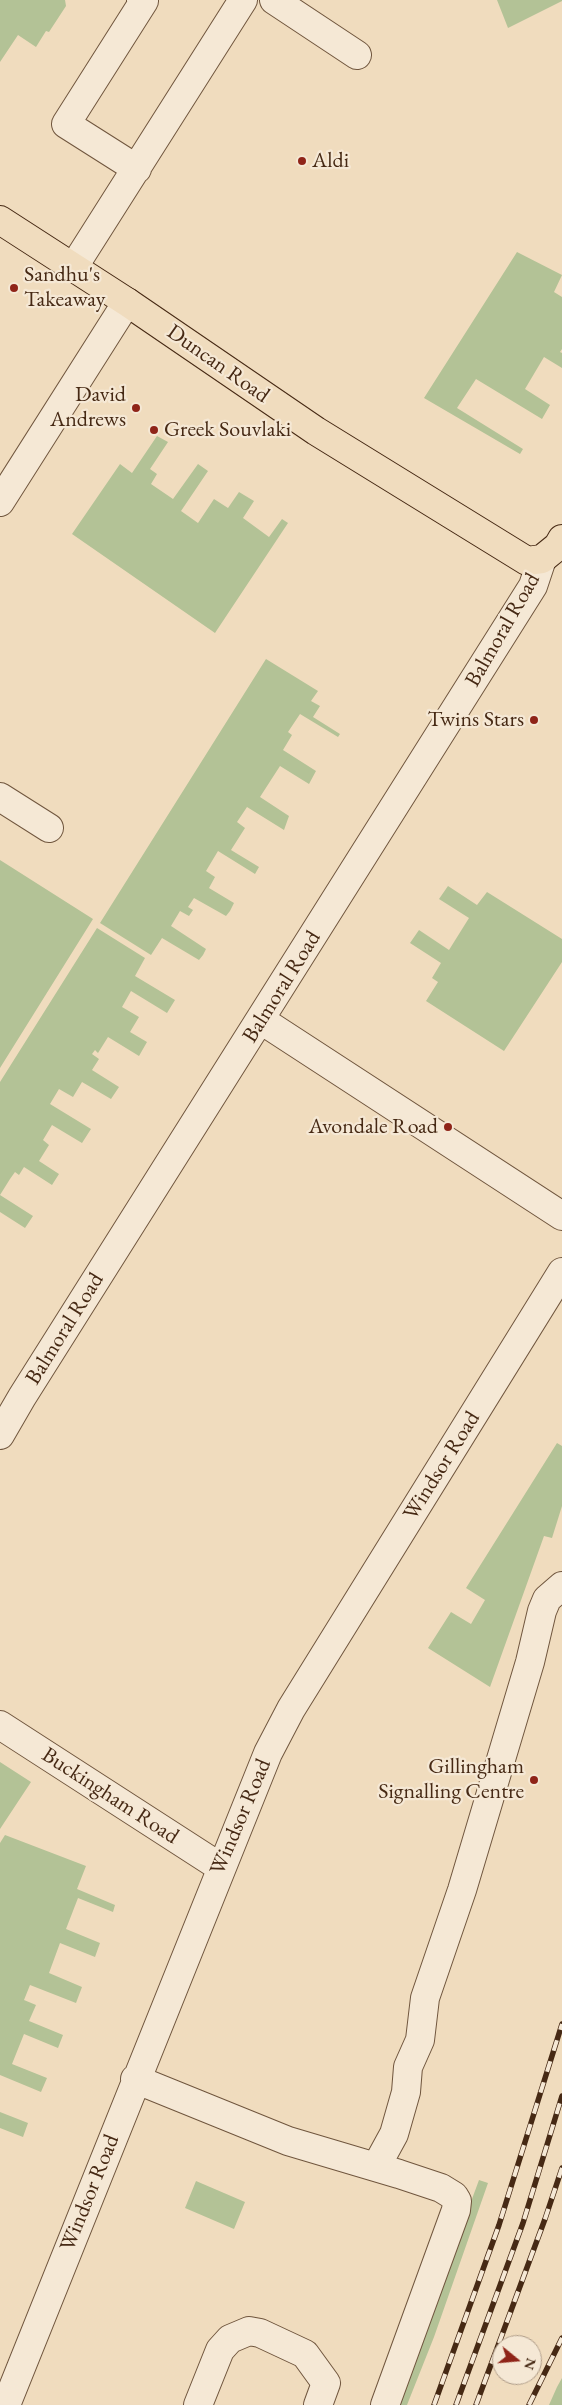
<!DOCTYPE html>
<style>
body{margin:0}
#map{position:relative;width:562px;height:2405px;overflow:hidden;background:#f0dcbe;font-family:"EB Garamond",serif}
canvas{display:block}
.north{position:absolute;left:492px;top:2335px;width:50px;height:50px;box-sizing:border-box;background:#f5e8d5;border:1px solid #af9c88;border-radius:50%;rotate:107deg;font-size:14px;font-weight:700;line-height:20px;text-align:center;color:#462914}
.north::after{content:'';display:block;margin:auto;width:18px;height:22px;background:#8f2418;clip-path:polygon(50% 0,100% 100%,50% 72%,0 100%)}
</style>
<div id="map">
<canvas width="562" height="2405"></canvas>
<div class="north">N</div>
</div>
<script>
const g = document.querySelector('canvas').getContext('2d');
g.lineJoin = 'round';
function fillPath(path, color) { g.fillStyle = color; g.fill(path, 'evenodd'); }
const toPath = rows => new Path2D(rows.map(r => 'M' + r).join(''));
function trace(path, color, width, dash) { g.strokeStyle = color; g.lineWidth = width; g.lineCap = dash ? 'butt' : 'round'; g.setLineDash(dash || []); g.stroke(path); }
function drawText(font, color, halo, rows, align = 'center') {
  g.font = font + ' "EB Garamond",serif'; g.lineWidth = 4.5; g.setLineDash([]); g.textBaseline = 'middle'; g.strokeStyle = halo; g.fillStyle = color; for (const [text, x, y, turn = 0] of rows) {
    g.save(); g.translate(x, y); g.rotate((+turn || 0) * Math.PI / 180); g.textAlign = isNaN(turn) ? turn : align; if (halo) g.strokeText(text, 0, 0); g.fillText(text, 0, 0); g.restore();
  }
}
const green = toPath([
 [0,0,65,0,66,6,49,32,46,31,36,47,18,35,0,62],
 [497,0,562,0,562,1,508,28],
 [517,252,562,275,554,292,562,297,562,349,560,352,562,353,562,368,544,357,525,389,550,405,542,419,476,379,457,408,523,449,520,454,424,398],
 [157,436,168,442,150,469,157,474,151,484,173,499,198,464,208,471,181,511,198,523,214,499,228,508,239,492,254,501,243,518,269,537,282,519,288,523,215,633,72,534,120,464,132,473],
 [266,659,318,691,311,701,320,706,313,717,340,734,338,737,300,714,288,732,292,735,283,750,316,771,309,784,280,766,260,797,289,816,284,830,247,807,237,822,245,828,231,850,259,867,255,874,218,851,206,871,215,877,209,888,234,903,230,911,226,916,194,898,188,907,193,910,189,916,180,911,171,926,206,949,203,955,199,960,162,938,151,955,100,923],
 [0,860,93,919,0,1068],
 [448,886,477,905,487,892,562,939,562,962,504,1051,426,1001,438,982,432,978,441,963,410,943,419,930,449,950,469,918,439,899],
 [97,928,145,958,135,976,175,1000,167,1013,131,991,122,1007,139,1017,130,1032,147,1042,139,1056,108,1037,98,1053,95,1050,92,1054,99,1059,92,1070,119,1087,111,1099,82,1082,73,1097,59,1089,50,1104,91,1129,82,1143,52,1125,43,1140,49,1145,39,1161,59,1174,52,1185,24,1167,19,1175,15,1172,10,1179,0,1195,33,1216,25,1228,0,1212,0,1082],
 [557,1443,562,1446,562,1506,552,1538,544,1536,490,1687,428,1648,451,1612,471,1624,485,1600,466,1588],
 [0,1762,31,1782,0,1829],
 [5,1835,86,1866,77,1889,115,1905,113,1912,78,1898,66,1929,100,1943,95,1957,60,1943,49,1973,82,1987,76,2003,30,1985,24,2000,36,2005,29,2021,63,2035,58,2048,24,2034,12,2064,47,2078,41,2092,0,2075,0,1843],
 [0,2112,28,2123,23,2137,0,2128],
 [479,2180,488,2183,434,2337,407,2405,396,2405],
 [196,2181,245,2202,234,2229,185,2208],
 [562,2378,562,2405,549,2405,557,2387]
]);
const minor = toPath([
 [274,0,357,55],
 [137,169,66,124,144,1,141,0],
 [73,268,243,0],
 [0,502,127,302],
 [0,797,49,828],
 [261,1020,562,1216],
 [0,1435,22,1397,533,586,542,559],
 [0,1725,220,1867],
 [135,2079,288,2141,399,2174,441,2188,454,2196,457,2201,456,2210,385,2405],
 [376,2167,394,2134,406,2092,408,2067,420,2040,425,1998,462,1890,530,1662,542,1611,547,1599,562,1586],
 [6,2405,268,1753,291,1709,562,1272],
 [198,2405,220,2350,230,2339,249,2331,260,2333,305,2354,326,2383,318,2405]
]);
const major = toPath([
 [0,220,127,302,316,431,527,561,542,559,558,546,562,539]
]);
const rail = toPath([
 [434,2405,499,2225,562,2024],
 [456,2405,523,2223,562,2096],
 [476,2405,545,2219,562,2168],
 [529,2405,562,2338]
]);
const markers = [
 [302,161,5,"#8f2418"],
 [14,288,5,"#8f2418"],
 [136,408,5,"#8f2418"],
 [154,430,5,"#8f2418"],
 [534,720,5,"#8f2418"],
 [448,1127,5,"#8f2418"],
 [534,1780,5,"#8f2418"]
];
const poiNames = [
 ["Aldi",312,161,"left"],
 ["Sandhu's",24,275,"left"],
 ["Takeaway",24,300,"left"],
 ["David",126,395],
 ["Andrews",126,420],
 ["Greek Souvlaki",164,430,"left"],
 ["Twins Stars",524,720],
 ["Avondale Road",438,1127],
 ["Gillingham",524,1767],
 ["Signalling Centre",524,1792]
];
const streetNames = [
 ["Duncan Road",218,364,35],
 ["Balmoral Road",503,630,-60],
 ["Balmoral Road",282,987,-58],
 ["Balmoral Road",65,1329,-58],
 ["Windsor Road",442,1466,-58],
 ["Buckingham Road",110,1796,33],
 ["Windsor Road",241,1817,-67],
 ["Windsor Road",90,2193,-68]
];
fillPath(green, '#b3c296');
trace(minor, '#70563e', 30);
trace(major, '#462914', 30);
trace(minor, '#f5e8d5', 28);
trace(major, '#f0dcbe', 28);
trace(rail, '#462914', 5.5);
trace(rail, '#f5e8d5', 4, [11]);
for (const [x, y, r, color] of markers) { const dot = new Path2D(); dot.arc(x, y, r, 0, 2 * Math.PI); g.fillStyle = color; g.fill(dot); trace(dot, '#f5e8d5', 2); }
drawText('22px', '#462914', '#f5e8d5', poiNames, 'right');
drawText('22px', '#462914', '#f5e8d5', streetNames);
</script>
